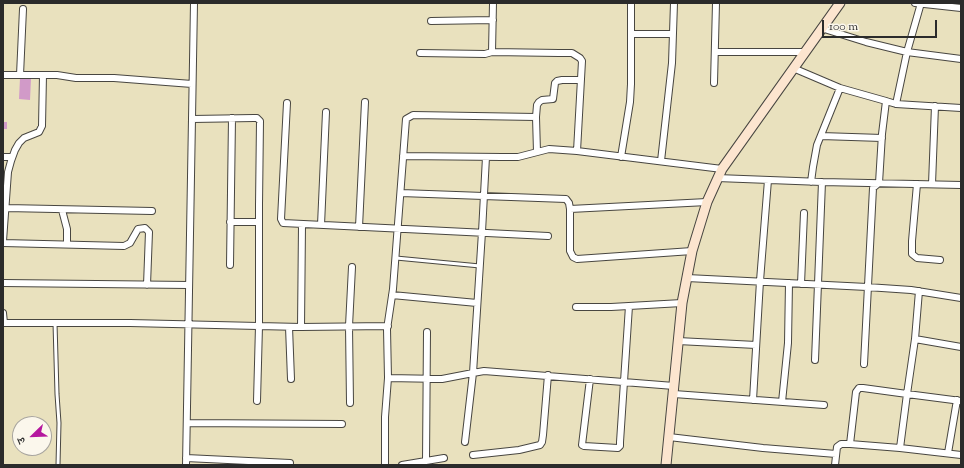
<!DOCTYPE html>
<meta charset="utf-8">
<style>
body{margin:0}
#map{position:relative;width:964px;height:468px;overflow:hidden;background:#e9e1be;font-family:"Sorts Mill Goudy","Noto Serif Devanagari",serif}
canvas{display:block}
.frame{position:absolute;inset:0;border:4px solid #2b2b2b;pointer-events:none}
.north{position:absolute;left:12px;top:416px;width:40px;height:40px;box-sizing:border-box;background:#fbf7ec;border:1px solid #a8a59f;border-radius:50%;rotate:247deg;font-size:11px;font-weight:700;line-height:16px;text-align:center;color:#2b2b2b}
.north::after{content:'';display:block;margin:auto;width:14px;height:18px;background:#b5179e;clip-path:polygon(50% 0,100% 100%,50% 72%,0 100%)}
.scale{position:absolute;left:822px;top:20px;width:115px;height:18px;box-sizing:border-box;border:2px solid #2b2b2b;border-top:0;padding-left:5px;font-size:12px;line-height:14px;white-space:nowrap;color:#2b2b2b;-webkit-text-stroke:3px #fbf7ec;paint-order:stroke}
</style>
<div id="map">
<canvas width="964" height="468"></canvas>
<div class="frame"></div>
<div class="north">उ</div>
<div class="scale">100 m</div>
</div>
<script>
const g = document.querySelector('canvas').getContext('2d');
g.lineJoin = 'round';
function fillPath(path, color) { g.fillStyle = color; g.fill(path, 'evenodd'); }
const toPath = rows => new Path2D(rows.map(r => 'M' + r).join(''));
function trace(path, color, width, dash) { g.strokeStyle = color; g.lineWidth = width; g.lineCap = dash ? 'butt' : 'round'; g.setLineDash(dash || []); g.stroke(path); }
const building = toPath([
 [20,78,31,78,30,100,19,99],
 [3,122,7,122,7,129,3,129]
]);
const lane = toPath([
 [396,258,480,266],
 [55,323,57,394,59,423,58,465]
]);
const street = toPath([
 [493,3,492,52,559,53,572,53,580,58,582,61,577,151,722,169],
 [915,3,961,8],
 [431,21,493,20],
 [821,28,866,42,907,52,961,59],
 [631,34,673,34],
 [716,52,804,52],
 [420,53,485,54,492,52],
 [793,68,840,88,886,101,896,104,961,108],
 [3,75,57,75,76,78,114,78,192,84],
 [20,75,23,9],
 [714,83,716,3],
 [287,103,281,219,283,223,548,236],
 [896,104,907,52,921,3],
 [536,117,537,105,539,102,542,100,553,99,555,83,557,81,562,80,581,80],
 [192,119,254,118,257,118,260,121,259,205,259,326,257,401],
 [821,136,882,138],
 [403,156,502,157,518,157,549,149,577,151],
 [3,157,12,157],
 [621,157,630,102,631,84,631,3],
 [661,161,672,63,674,3],
 [717,178,822,182,961,185],
 [811,182,813,167,817,145,840,88],
 [917,184,912,241,912,254,917,258,940,260],
 [932,184,935,106],
 [401,193,566,199,569,203,570,209,707,202],
 [6,208,152,211],
 [570,209,570,251,573,257,577,259,692,251],
 [62,210,67,229,67,244],
 [230,222,259,222],
 [321,225,326,112],
 [359,227,365,102],
 [3,241,8,172,11,161,15,150,19,143,24,138,39,132,42,126,43,75],
 [3,243,124,246,130,243,138,229,145,228,149,232,147,285],
 [230,265,232,118],
 [687,278,867,287,911,290,961,298],
 [3,283,189,285],
 [801,284,804,213],
 [919,291,915,339,907,394,900,448,850,444,856,392,859,388,863,388,907,394,961,401],
 [392,295,477,303],
 [576,307,611,307,682,303],
 [3,313,4,323],
 [3,323,130,323,301,327,388,326],
 [289,327,291,379],
 [301,327,302,225],
 [915,339,961,347],
 [678,341,756,345],
 [815,360,822,182],
 [864,364,873,188,879,183,882,134,886,101],
 [388,378,442,379,473,373,484,371,674,386],
 [590,379,582,445,584,446,618,448,620,446,620,442,629,306],
 [674,394,824,405],
 [753,400,760,281,768,180],
 [782,402,788,343,789,283],
 [350,403,349,326,352,267],
 [187,423,342,424],
 [669,437,763,448,836,454],
 [465,442,473,373,482,232,486,157],
 [900,448,961,455],
 [948,453,957,400],
 [473,455,519,450,540,445,542,442,543,435,548,375],
 [186,458,290,463],
 [426,461,427,332],
 [186,465,194,3],
 [385,465,385,417,388,378,387,329,393,289,406,119,413,115,536,117,537,152],
 [402,465,444,458],
 [835,465,837,447,841,444,850,444]
]);
const secondary = toPath([
 [666,465,682,303,692,251,707,202,722,169,840,3]
]);
fillPath(building, '#d19ac8');
trace(lane, '#484641', 5);
trace(street, '#484641', 8);
trace(secondary, '#484641', 11);
trace(lane, '#fff', 3);
trace(street, '#fff', 6);
trace(secondary, '#fce5cf', 9);
</script>
